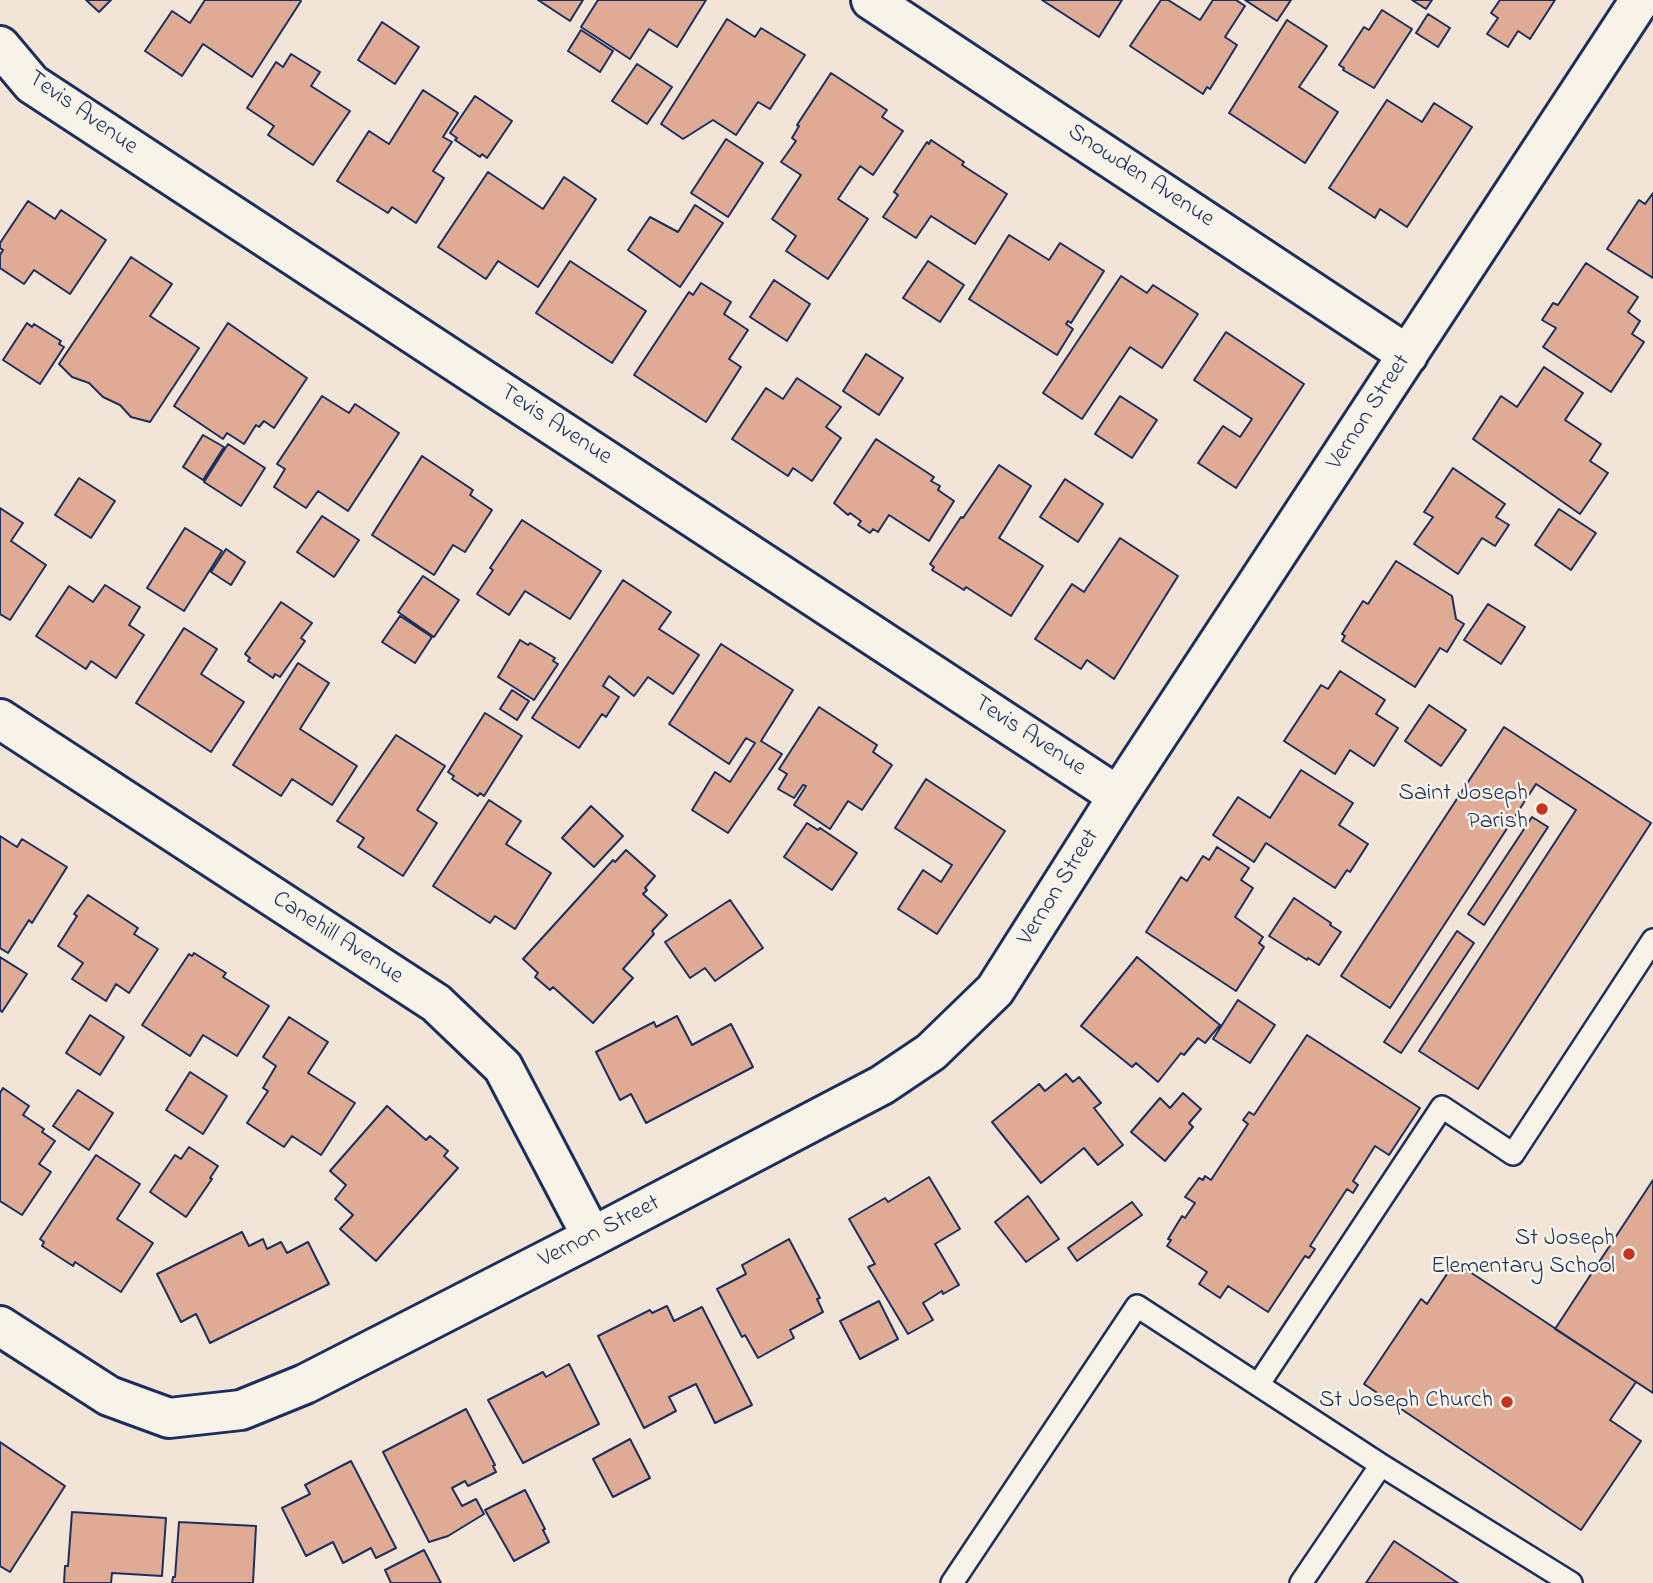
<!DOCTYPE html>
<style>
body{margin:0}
canvas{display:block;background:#f2e5d7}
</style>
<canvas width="1653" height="1583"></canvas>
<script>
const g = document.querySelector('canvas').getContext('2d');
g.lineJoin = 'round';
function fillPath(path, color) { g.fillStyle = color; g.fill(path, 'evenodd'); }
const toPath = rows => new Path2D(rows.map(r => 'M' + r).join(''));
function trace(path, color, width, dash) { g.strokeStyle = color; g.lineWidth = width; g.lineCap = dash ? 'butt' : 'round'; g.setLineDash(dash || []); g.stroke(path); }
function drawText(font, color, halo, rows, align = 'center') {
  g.font = font + ' "Indie Flower",sans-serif'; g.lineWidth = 5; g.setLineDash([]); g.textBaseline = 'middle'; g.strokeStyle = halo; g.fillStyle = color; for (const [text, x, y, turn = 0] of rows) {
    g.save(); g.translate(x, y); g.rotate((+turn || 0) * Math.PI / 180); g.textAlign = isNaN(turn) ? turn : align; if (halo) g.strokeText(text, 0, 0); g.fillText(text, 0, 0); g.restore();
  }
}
const building = toPath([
 [86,0,111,0,99,12,86,0],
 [205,0,300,0,301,1,252,77,203,44,182,76,145,51,172,11,190,23,205,0],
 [538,0,583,0,570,21,538,0],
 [598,0,706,0,677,47,649,29,630,59,581,27,598,0],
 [1042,0,1122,0,1099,37,1042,0],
 [1161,0,1168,0,1200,20,1213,0,1236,0,1245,6,1225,37,1237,45,1210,89,1207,87,1203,94,1130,46,1161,0],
 [1245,0,1291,0,1277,21,1245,0],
 [1412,0,1432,0,1426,9,1412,0],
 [1500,0,1555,0,1530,39,1518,31,1508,47,1487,34,1498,18,1491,13,1500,0],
 [1382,10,1412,29,1374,88,1343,70,1344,68,1339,65,1364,27,1369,30,1382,10],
 [1428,14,1450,28,1438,47,1416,33,1428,14],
 [727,19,755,37,761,28,805,55,770,109,758,102,736,135,713,120,683,139,661,124,727,19],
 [1287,20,1327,46,1299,87,1338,112,1305,163,1229,113,1287,20],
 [382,22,419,47,395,84,358,60,382,22],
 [581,30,613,51,600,72,568,51,581,30],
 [291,54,320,72,311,86,350,111,313,165,268,135,274,126,247,108,276,62,283,67,291,54],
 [637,64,672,87,647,124,612,101,637,64],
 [831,73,887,110,882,117,903,131,873,175,860,166,838,199,868,219,828,279,786,251,796,236,772,219,801,175,781,162,796,141,792,138,799,126,797,125,831,73],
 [423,90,458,113,443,137,452,142,433,171,444,178,416,223,392,207,388,213,337,181,369,131,389,144,423,90],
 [475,96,512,121,487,158,482,154,480,157,455,140,457,138,450,133,475,96],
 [1387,100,1422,122,1434,103,1472,127,1407,227,1380,209,1375,218,1329,188,1387,100],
 [726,139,763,163,728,217,691,193,726,139],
 [931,140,964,162,962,165,1007,194,975,244,931,216,916,238,883,217,898,195,894,192,927,142,929,144,931,140],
 [488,172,543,209,564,177,596,199,538,287,498,261,486,279,438,247,488,172],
 [1653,193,1653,278,1607,249,1639,200,1645,204,1653,193],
 [28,201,55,219,61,210,106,240,70,294,34,270,24,284,0,268,0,255,3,250,0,248,0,243,28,201],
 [695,205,723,223,680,287,628,250,650,217,678,232,695,205],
 [1009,235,1049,260,1060,243,1104,271,1071,323,1068,321,1066,324,1073,329,1057,355,969,299,1009,235],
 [131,257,172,284,150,316,199,348,150,422,131,417,120,405,103,397,89,383,72,377,59,364,131,257],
 [570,261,646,311,612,363,536,313,570,261],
 [928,261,964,285,940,322,903,298,928,261],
 [1586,263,1638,297,1628,312,1640,321,1632,334,1644,342,1611,392,1543,347,1556,328,1542,320,1553,303,1558,305,1586,263],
 [1121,276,1147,293,1153,285,1198,314,1162,368,1130,347,1082,419,1043,393,1121,276],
 [774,280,810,304,787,341,750,317,774,280],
 [701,283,731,302,724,314,748,330,729,359,741,367,706,422,634,375,689,292,693,295,701,283],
 [27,323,32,327,34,324,61,341,59,344,64,347,40,384,3,360,27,323],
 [228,323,307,378,274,428,264,421,259,427,256,425,244,444,227,433,223,439,174,406,228,323],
 [1226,332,1304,384,1236,488,1198,463,1223,426,1240,437,1252,419,1194,380,1226,332],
 [866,354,903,378,879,415,843,391,866,354],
 [1544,367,1583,393,1565,420,1601,444,1590,461,1608,473,1580,514,1473,439,1501,396,1517,407,1544,367],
 [797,378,841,407,826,427,841,438,812,481,793,468,788,476,732,439,766,388,783,399,797,378],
 [322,396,349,413,355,404,399,433,348,511,318,491,306,508,274,487,285,469,277,464,322,396],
 [1120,396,1157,420,1132,458,1095,434,1120,396],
 [203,435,224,447,203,480,183,467,203,435],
 [876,439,934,477,931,481,940,486,938,490,954,501,929,541,889,515,878,532,873,529,870,533,858,525,861,521,850,513,848,515,834,503,876,439],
 [228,444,265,468,241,506,204,482,228,444],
 [422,456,473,490,470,495,492,510,465,552,453,545,434,575,372,535,422,456],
 [999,465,1031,486,999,538,1043,566,1011,616,966,587,964,590,932,570,934,567,930,564,961,517,963,518,999,465],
 [1453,468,1505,504,1496,517,1509,525,1495,546,1482,538,1458,574,1414,544,1433,517,1424,512,1453,468],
 [79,478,115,501,91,538,55,515,79,478],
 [1065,479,1103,504,1078,542,1040,517,1065,479],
 [0,508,23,523,11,541,46,565,10,620,0,614,0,508],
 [1559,509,1596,533,1571,570,1535,545,1559,509],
 [322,516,359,540,334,577,297,552,322,516],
 [522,520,601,571,570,619,525,591,509,615,477,594,493,570,490,568,522,520],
 [185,528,222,551,184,611,147,588,185,528],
 [1120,538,1178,576,1114,679,1087,660,1081,669,1035,639,1072,584,1084,592,1120,538],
 [226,549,245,562,231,585,211,572,226,549],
 [1396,561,1452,596,1456,619,1464,624,1447,652,1440,648,1415,687,1342,641,1345,636,1342,634,1363,601,1368,604,1396,561],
 [423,576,459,600,434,637,398,612,423,576],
 [623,580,671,612,659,629,699,655,673,694,648,677,634,696,609,676,603,686,619,697,606,717,602,714,579,748,532,718,623,580],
 [105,585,140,607,129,625,144,635,116,678,91,661,86,669,36,636,69,586,93,602,105,585],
 [281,602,312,623,301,638,305,641,280,677,275,674,273,678,248,661,250,658,245,654,281,602],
 [1488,604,1525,627,1501,664,1464,640,1488,604],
 [400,616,432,637,415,663,382,642,400,616],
 [184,628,217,649,201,674,244,702,211,752,136,703,184,628],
 [520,640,528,645,530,643,555,658,553,661,558,664,534,700,498,677,520,640],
 [721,644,793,690,761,741,782,754,728,833,692,810,715,772,730,782,755,743,746,738,729,764,669,724,721,644],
 [298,663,329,683,300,729,357,766,332,805,292,779,281,796,233,765,298,663],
 [1340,671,1385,700,1376,714,1398,728,1374,766,1350,750,1335,774,1284,741,1321,685,1328,689,1340,671],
 [512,690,529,701,517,720,500,709,512,690],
 [1429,705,1466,730,1441,766,1405,741,1429,705],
 [819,707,877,745,873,752,892,765,862,810,848,801,830,829,794,805,806,786,803,785,794,798,778,789,787,774,779,769,819,707],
 [485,713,522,736,484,796,480,793,478,796,452,779,454,776,448,772,485,713],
 [1504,727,1651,823,1478,1089,1419,1051,1576,810,1536,784,1390,1008,1341,976,1504,727],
 [396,735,445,766,417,810,437,823,403,876,358,847,364,838,337,821,396,735],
 [1301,770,1353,803,1339,825,1368,844,1350,872,1347,870,1335,888,1266,843,1254,862,1213,835,1238,797,1270,818,1301,770],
 [926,779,1005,831,937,934,898,909,923,870,941,882,952,865,895,828,926,779],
 [489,800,521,821,506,844,551,873,515,929,495,916,490,923,433,886,489,800],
 [591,806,623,836,594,867,562,838,591,806],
 [1532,817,1548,827,1484,925,1468,914,1532,817],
 [807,823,818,830,820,828,857,853,832,890,784,857,807,823],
 [0,836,17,847,22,839,67,867,32,923,29,920,8,953,0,948,0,836],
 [1217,847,1249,868,1241,880,1253,888,1235,917,1263,937,1259,943,1264,947,1236,991,1146,932,1181,877,1187,881,1203,856,1209,860,1217,847],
 [626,850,655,876,645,888,647,890,643,894,667,915,652,931,654,934,623,969,633,978,593,1023,553,987,550,990,535,977,538,973,523,959,613,860,615,862,626,850],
 [88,895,138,928,134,934,158,949,129,993,116,984,106,1001,72,979,83,963,58,946,77,916,74,914,88,895],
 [1294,898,1331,923,1330,925,1341,932,1319,965,1308,958,1307,960,1269,936,1294,898],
 [730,900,763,948,715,981,705,968,690,978,665,942,730,900],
 [1457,931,1474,943,1401,1053,1384,1042,1457,931],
 [194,953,226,973,223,977,269,1006,237,1056,203,1035,190,1056,142,1025,189,954,192,956,194,953],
 [0,957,27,974,2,1012,0,1010,0,957],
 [1137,957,1220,1025,1205,1043,1198,1038,1184,1055,1181,1053,1158,1082,1136,1063,1132,1067,1081,1026,1137,957],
 [1238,1000,1275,1025,1250,1063,1213,1039,1238,1000],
 [90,1015,124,1037,100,1075,66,1053,90,1015],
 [677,1016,692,1045,731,1024,753,1067,646,1123,631,1094,620,1100,596,1052,654,1022,656,1027,677,1016],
 [289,1017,328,1042,308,1073,355,1103,321,1155,292,1136,284,1147,247,1123,268,1091,263,1088,276,1066,263,1057,289,1017],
 [1307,1035,1420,1108,1389,1155,1375,1146,1353,1181,1358,1185,1353,1193,1347,1189,1310,1246,1315,1249,1309,1258,1305,1256,1268,1312,1228,1286,1220,1298,1199,1284,1207,1272,1167,1246,1171,1240,1168,1239,1182,1216,1185,1218,1195,1203,1185,1197,1199,1178,1203,1180,1205,1176,1211,1180,1248,1124,1243,1120,1249,1112,1254,1115,1307,1035],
 [190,1072,227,1096,203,1134,166,1110,190,1072],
 [1066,1074,1073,1082,1079,1077,1101,1103,1094,1108,1123,1145,1098,1165,1084,1148,1041,1183,992,1122,1039,1084,1045,1091,1066,1074],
 [3,1088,29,1106,23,1115,44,1129,42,1132,55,1141,39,1164,51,1172,22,1215,0,1201,0,1093,3,1088],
 [78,1090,113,1113,89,1150,53,1126,78,1090],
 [1183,1093,1201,1109,1189,1123,1193,1127,1165,1161,1131,1132,1160,1098,1170,1108,1183,1093],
 [387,1106,426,1140,430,1136,448,1151,444,1156,458,1168,376,1261,340,1229,353,1215,335,1199,346,1185,330,1171,387,1106],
 [189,1147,218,1166,210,1178,212,1179,186,1217,150,1192,175,1155,181,1159,189,1147],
 [96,1155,140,1184,117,1219,153,1243,121,1292,75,1262,73,1266,42,1246,44,1242,40,1239,96,1155],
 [929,1177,960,1229,935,1244,959,1285,943,1294,942,1291,923,1303,933,1320,908,1334,868,1267,875,1264,849,1219,885,1198,888,1202,929,1177],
 [1653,1180,1653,1393,1555,1329,1653,1180],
 [1028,1196,1059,1239,1026,1262,995,1222,1028,1196],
 [1132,1202,1142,1215,1077,1261,1068,1248,1132,1202],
 [242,1232,249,1246,263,1239,267,1249,281,1242,287,1253,308,1242,329,1284,210,1343,196,1314,181,1322,157,1274,242,1232],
 [789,1239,820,1298,817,1299,823,1312,790,1330,794,1338,758,1358,745,1335,742,1337,717,1289,746,1274,742,1265,789,1239],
 [1455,1262,1636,1382,1610,1420,1641,1441,1581,1530,1364,1384,1421,1299,1427,1304,1455,1262],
 [879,1301,898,1339,860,1359,840,1321,879,1301],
 [667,1306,674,1321,702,1307,752,1405,715,1423,696,1384,669,1397,676,1411,644,1428,598,1336,650,1310,652,1313,667,1306],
 [569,1364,599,1424,523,1463,488,1400,543,1372,546,1377,569,1364],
 [466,1409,495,1465,493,1466,496,1472,468,1486,465,1481,452,1488,462,1506,476,1499,484,1514,448,1536,429,1542,383,1452,466,1409],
 [630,1439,650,1478,613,1497,593,1459,630,1439],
 [0,1442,65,1486,10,1572,0,1566,0,1442],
 [351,1461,396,1548,376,1558,371,1548,343,1563,333,1542,306,1556,282,1508,310,1494,305,1485,351,1461],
 [525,1490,545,1529,543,1530,549,1542,514,1561,485,1510,525,1490],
 [72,1512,166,1518,162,1576,112,1573,111,1583,64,1583,65,1566,68,1566,72,1512],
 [179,1522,256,1526,253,1583,172,1583,173,1577,175,1577,179,1522],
 [1394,1541,1458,1583,1366,1583,1394,1541],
 [424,1550,441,1583,391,1583,385,1570,424,1550]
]);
const lane = toPath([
 [1258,1385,1442,1107,1513,1154,1653,940],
 [952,1583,1137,1306,1381,1465,1571,1583],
 [1301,1583,1381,1465]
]);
const street = toPath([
 [871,0,1408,355],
 [0,46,32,84,1118,796],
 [0,719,436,1003,503,1067,592,1237],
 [0,1326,109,1396,169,1418,241,1410,305,1384,592,1237,882,1085,931,1052,995,990,1118,796,1640,0]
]);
const markers = [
 [1542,809,7,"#c8321e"],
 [1629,1254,7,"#c8321e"],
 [1507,1402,7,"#c8321e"]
];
const streetNames = [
 ["Tevis Avenue",82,114,35],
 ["Snowden Avenue",1140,177,33],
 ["Vernon Street",1370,413,-57],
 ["Tevis Avenue",555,426,33],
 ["Tevis Avenue",1029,737,33],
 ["Vernon Street",1060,888,-58],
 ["Canehill Avenue",337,939,33],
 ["Vernon Street",600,1233,-27]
];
const poiNames = [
 ["Saint Joseph",1528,795],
 ["Parish",1528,823],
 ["St Joseph",1615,1240],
 ["Elementary School",1615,1268],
 ["St Joseph Church",1493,1402]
];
fillPath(building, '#e0ab95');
trace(building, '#1b2f5e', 2);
trace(lane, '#1b2f5e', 26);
trace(street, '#1b2f5e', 44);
trace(lane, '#f7f3e8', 21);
trace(street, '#f7f3e8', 38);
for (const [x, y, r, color] of markers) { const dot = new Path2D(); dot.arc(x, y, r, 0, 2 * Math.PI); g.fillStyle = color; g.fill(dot); trace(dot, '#f7f3e8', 2.5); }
drawText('24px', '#1b2f5e', '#f7f3e8', streetNames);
drawText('24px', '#1b2f5e', '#f7f3e8', poiNames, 'right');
</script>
